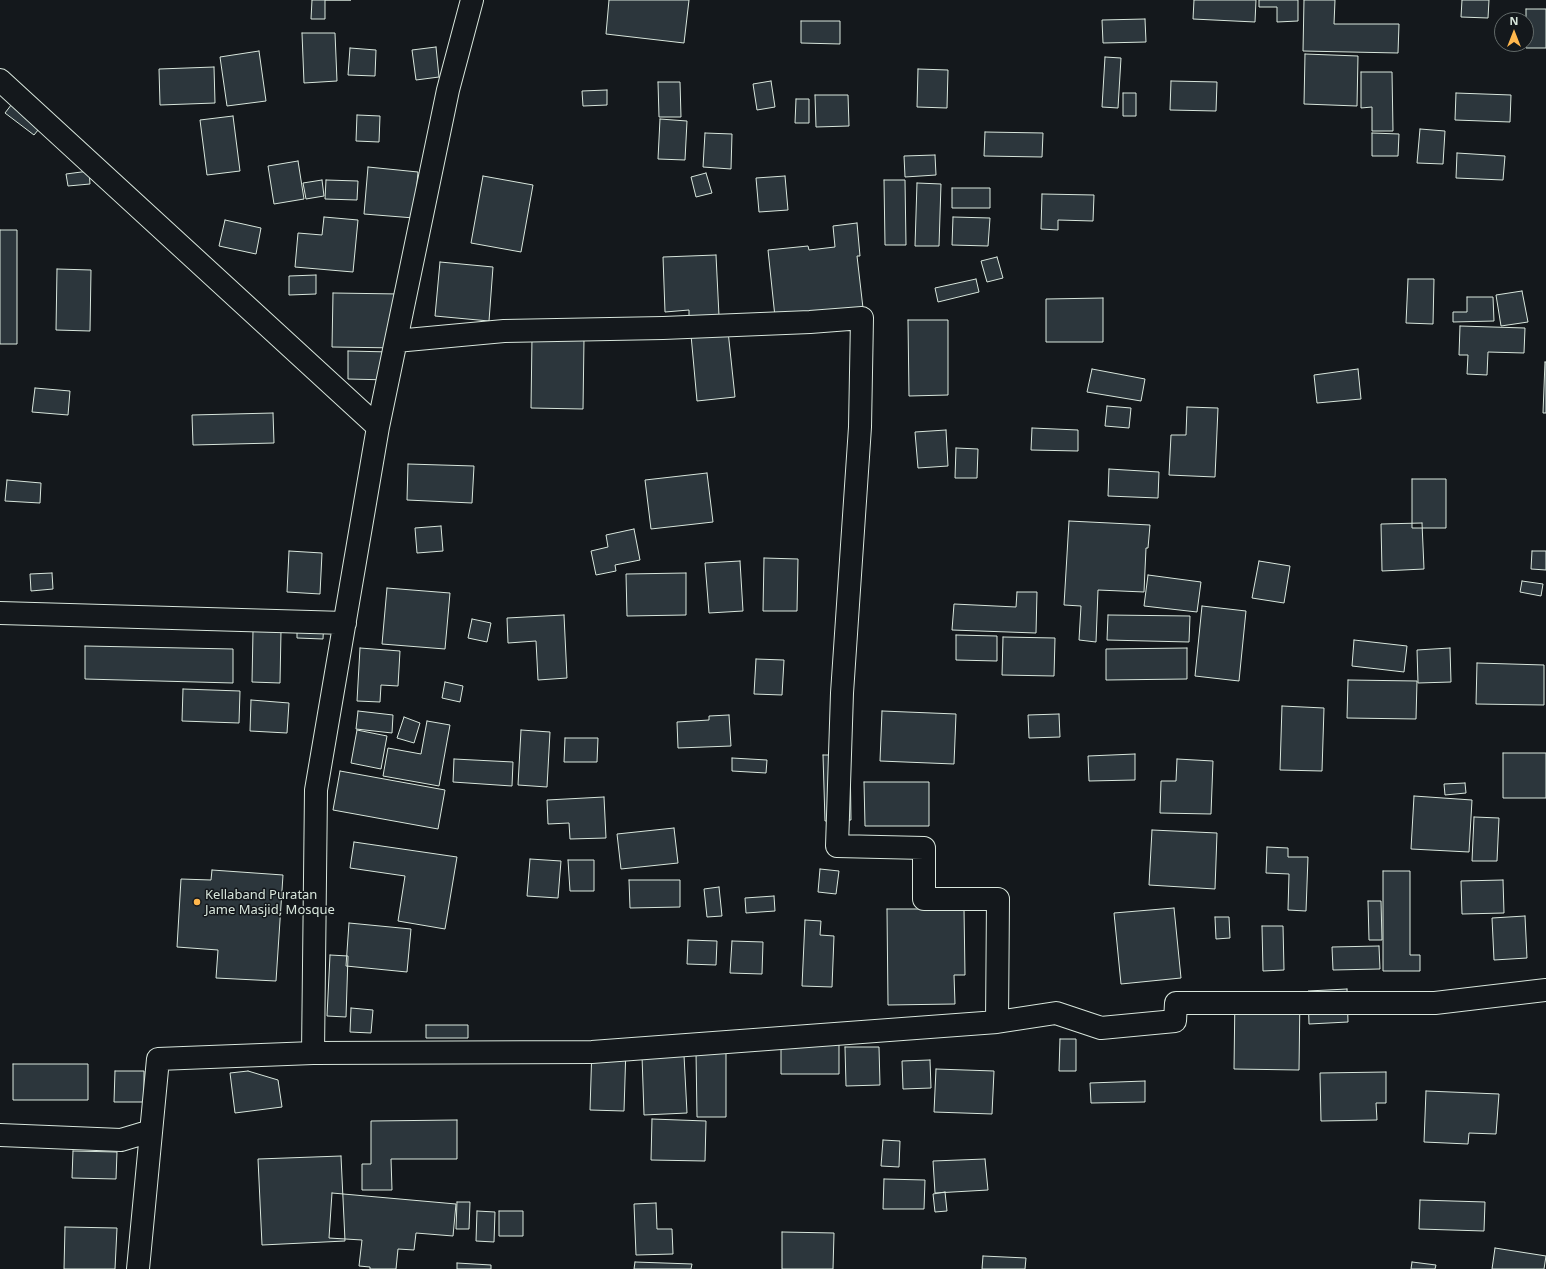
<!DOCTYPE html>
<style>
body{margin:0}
#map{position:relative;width:1546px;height:1269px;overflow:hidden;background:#14181c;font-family:"Noto Sans",sans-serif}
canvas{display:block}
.north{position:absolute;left:1494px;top:12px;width:40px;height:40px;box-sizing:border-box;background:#14181c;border:1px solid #626a69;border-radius:50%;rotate:0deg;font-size:11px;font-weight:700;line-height:16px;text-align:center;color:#d8e6dc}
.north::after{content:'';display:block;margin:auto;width:14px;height:18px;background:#ffb74d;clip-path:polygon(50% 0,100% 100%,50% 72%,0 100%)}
</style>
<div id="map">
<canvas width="1546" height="1269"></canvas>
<div class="north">N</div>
</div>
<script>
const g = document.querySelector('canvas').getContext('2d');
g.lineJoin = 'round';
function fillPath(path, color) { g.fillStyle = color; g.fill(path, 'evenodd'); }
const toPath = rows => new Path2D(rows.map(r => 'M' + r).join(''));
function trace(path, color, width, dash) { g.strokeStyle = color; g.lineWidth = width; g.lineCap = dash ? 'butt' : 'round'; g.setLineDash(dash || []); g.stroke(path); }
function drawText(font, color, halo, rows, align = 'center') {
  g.font = font + ' "Noto Sans",sans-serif'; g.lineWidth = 3; g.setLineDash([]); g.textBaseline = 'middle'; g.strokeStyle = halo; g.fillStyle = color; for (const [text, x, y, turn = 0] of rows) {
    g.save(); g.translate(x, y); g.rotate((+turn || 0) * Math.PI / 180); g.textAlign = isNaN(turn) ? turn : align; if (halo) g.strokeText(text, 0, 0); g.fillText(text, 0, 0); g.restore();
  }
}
const building = toPath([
 [312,0,351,0,325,0,325,19,311,19,312,0],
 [609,0,689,0,684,43,606,34,609,0],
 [1194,0,1256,0,1255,22,1193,19,1194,0],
 [1259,0,1298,0,1298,21,1277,22,1277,7,1259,7,1259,0],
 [1304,0,1335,0,1334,24,1399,24,1398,53,1303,51,1304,0],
 [1462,0,1489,0,1488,18,1461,17,1462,0],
 [1526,9,1546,9,1546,48,1526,48,1526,9],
 [1145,19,1146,42,1103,43,1102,20,1145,19],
 [801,21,840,21,840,44,801,43,801,21],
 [302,33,335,33,337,81,304,83,302,33],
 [436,47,439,77,416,80,412,50,436,47],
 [350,48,376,50,375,76,348,75,350,48],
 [259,51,266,101,227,106,220,57,259,51],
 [1305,54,1358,56,1357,106,1304,104,1305,54],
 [1105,57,1121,58,1118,108,1102,107,1105,57],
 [214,67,215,103,160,105,159,69,214,67],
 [918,69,948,70,947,108,917,107,918,69],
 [1361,72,1392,72,1393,131,1372,131,1372,107,1361,108,1361,72],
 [771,81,775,107,757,110,753,84,771,81],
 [1171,81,1217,82,1216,111,1170,110,1171,81],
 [658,82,680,82,681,117,659,117,658,82],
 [607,90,607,105,583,106,582,91,607,90],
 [1123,93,1136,93,1136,116,1123,116,1123,93],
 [1456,93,1511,95,1510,122,1455,120,1456,93],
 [815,95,848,95,849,126,816,127,815,95],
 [18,96,47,119,34,135,5,113,18,96],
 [796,99,809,99,809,123,795,123,796,99],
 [357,115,380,116,379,142,356,141,357,115],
 [233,116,240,171,207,175,200,120,233,116],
 [660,119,687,121,685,160,658,159,660,119],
 [1420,129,1445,131,1443,164,1417,163,1420,129],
 [985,132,1043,133,1042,157,984,156,985,132],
 [705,133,732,134,731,169,703,167,705,133],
 [1372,133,1399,134,1398,156,1372,156,1372,133],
 [1457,153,1505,156,1503,180,1456,178,1457,153],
 [935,155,936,175,905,177,904,156,935,155],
 [298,161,304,199,274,204,268,166,298,161],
 [368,167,418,172,414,218,364,214,368,167],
 [89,171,90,184,68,186,66,174,89,171],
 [706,173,712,193,696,197,691,177,706,173],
 [483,176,533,185,521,252,471,243,483,176],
 [785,176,788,210,759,212,756,178,785,176],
 [322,180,324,196,306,199,303,183,322,180],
 [326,180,358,181,357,200,325,199,326,180],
 [884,180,905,180,906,245,885,245,884,180],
 [917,183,941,184,939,246,915,246,917,183],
 [952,188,990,188,990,208,952,208,952,188],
 [1042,194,1094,195,1093,221,1058,220,1058,230,1041,229,1042,194],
 [324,217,358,220,353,272,295,267,298,233,322,235,324,217],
 [953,217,990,218,988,246,952,245,953,217],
 [225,220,261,228,256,254,219,246,225,220],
 [857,223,860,256,857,256,863,308,775,317,768,250,808,246,809,250,835,247,833,226,857,223],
 [0,230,17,230,17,344,0,344,0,230],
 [716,255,719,316,689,317,689,310,665,312,663,257,716,255],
 [997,257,1003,278,987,282,981,261,997,257],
 [440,262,493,267,489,321,435,316,440,262],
 [57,269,91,270,90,331,56,330,57,269],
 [316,275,316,294,289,295,289,276,316,275],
 [976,279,979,292,938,302,935,288,976,279],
 [1408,279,1434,279,1433,324,1406,323,1408,279],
 [1522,291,1528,322,1501,326,1496,295,1522,291],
 [333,293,399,294,398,348,332,347,333,293],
 [1467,297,1493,297,1494,321,1453,322,1453,312,1467,312,1467,297],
 [1103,298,1103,342,1046,342,1046,299,1103,298],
 [908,320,948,320,948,395,909,396,908,320],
 [1460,326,1525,328,1524,353,1488,352,1487,375,1467,374,1468,355,1459,355,1460,326],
 [728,331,735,397,697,401,691,335,728,331],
 [532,338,584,339,583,409,531,408,532,338],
 [348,351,391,352,390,380,348,379,348,351],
 [1545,362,1546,362,1546,413,1543,413,1545,362],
 [1092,369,1145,379,1141,401,1087,392,1092,369],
 [1358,369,1361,399,1317,403,1314,375,1358,369],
 [35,388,70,391,68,415,32,412,35,388],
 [1107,406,1131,408,1129,428,1105,426,1107,406],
 [1187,407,1218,408,1215,477,1169,475,1171,435,1186,435,1187,407],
 [273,413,274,443,193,445,192,415,273,413],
 [1032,428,1078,430,1078,451,1031,450,1032,428],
 [946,430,948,466,918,468,915,432,946,430],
 [956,448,978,449,977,478,955,478,956,448],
 [408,464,474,466,472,503,407,500,408,464],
 [1109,469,1159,472,1158,498,1108,496,1109,469],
 [707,473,713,522,651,529,645,480,707,473],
 [1412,479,1446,479,1446,528,1412,528,1412,479],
 [7,480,41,483,40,503,5,501,7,480],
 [1069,521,1150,525,1148,548,1146,548,1144,592,1098,590,1096,642,1079,640,1081,606,1064,605,1069,521],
 [1422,523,1424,569,1382,571,1381,524,1422,523],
 [441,526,443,551,417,553,415,528,441,526],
 [634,529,640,560,615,565,616,571,596,575,591,551,608,547,606,535,634,529],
 [289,551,322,553,320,594,287,592,289,551],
 [1532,551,1546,551,1546,570,1531,569,1532,551],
 [764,558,798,559,797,611,763,611,764,558],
 [740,561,743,611,709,613,705,563,740,561],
 [1259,561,1290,566,1284,603,1252,598,1259,561],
 [52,573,53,589,31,591,30,574,52,573],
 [686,573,686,615,627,616,626,574,686,573],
 [1148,575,1201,582,1197,612,1144,606,1148,575],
 [1522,581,1543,584,1541,596,1520,592,1522,581],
 [387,588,450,593,445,649,382,644,387,588],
 [1017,592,1037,592,1036,633,952,630,954,604,1016,607,1017,592],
 [1202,606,1246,611,1239,681,1195,676,1202,606],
 [564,615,567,678,538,680,536,641,508,643,507,618,564,615],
 [1108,615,1190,616,1189,642,1107,640,1108,615],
 [297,617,324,618,323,639,297,638,297,617],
 [472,619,491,623,487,642,468,638,472,619],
 [253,631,281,631,280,683,252,682,253,631],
 [956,635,997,636,997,661,956,660,956,635],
 [1003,637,1055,638,1054,676,1002,675,1003,637],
 [1354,640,1407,646,1404,672,1352,666,1354,640],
 [85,646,233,649,233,683,85,679,85,646],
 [360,648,400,651,398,686,381,685,380,702,357,701,360,648],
 [1187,648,1187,679,1106,680,1106,649,1187,648],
 [1450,648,1451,682,1418,683,1417,650,1450,648],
 [756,659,784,660,782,695,754,694,756,659],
 [1477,663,1544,665,1544,705,1476,704,1477,663],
 [1348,680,1417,681,1416,719,1347,718,1348,680],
 [445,682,463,686,460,702,442,698,445,682],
 [183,689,240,691,239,723,182,721,183,689],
 [251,700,289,703,287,733,250,731,251,700],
 [1282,706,1324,708,1322,771,1280,770,1282,706],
 [358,711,393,715,392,733,356,729,358,711],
 [882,711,956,714,954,764,880,761,882,711],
 [1059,714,1060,737,1029,738,1028,715,1059,714],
 [729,715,731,746,678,748,677,722,709,720,709,716,729,715],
 [404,717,420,723,414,743,397,738,404,717],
 [427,721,450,725,439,786,383,776,388,748,421,754,427,721],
 [357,730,387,736,381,769,351,763,357,730],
 [521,730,550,732,547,787,518,785,521,730],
 [565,738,598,738,597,762,564,762,565,738],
 [1503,753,1546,753,1546,798,1503,798,1503,753],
 [1135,754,1135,780,1089,781,1088,756,1135,754],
 [823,755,850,755,851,820,825,821,823,755],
 [732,758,767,760,766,773,732,771,732,758],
 [454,759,513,762,512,786,453,782,454,759],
 [1177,759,1213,761,1211,814,1160,813,1161,781,1176,781,1177,759],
 [340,771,445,790,438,829,333,810,340,771],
 [864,782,929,782,929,826,865,826,864,782],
 [1465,783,1466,793,1445,795,1444,784,1465,783],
 [1414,796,1472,800,1469,852,1411,849,1414,796],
 [604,797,606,838,570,839,569,823,548,824,547,800,604,797],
 [1474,817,1499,818,1497,861,1472,861,1474,817],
 [674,828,678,863,621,869,617,834,674,828],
 [1152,830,1217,833,1215,889,1149,885,1152,830],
 [354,842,457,857,445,929,398,921,405,876,350,868,354,842],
 [1267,847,1288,848,1288,857,1308,857,1306,911,1288,910,1289,874,1266,873,1267,847],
 [530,859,561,861,558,898,527,896,530,859],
 [568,860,594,860,594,891,570,891,568,860],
 [820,869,839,871,836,894,818,892,820,869],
 [212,870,283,875,276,981,216,978,218,950,177,947,181,879,211,880,212,870],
 [1383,871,1410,871,1410,955,1420,955,1420,971,1383,971,1383,871],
 [629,880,680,880,680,907,630,908,629,880],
 [1503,880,1504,913,1462,914,1461,881,1503,880],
 [719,887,722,916,707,917,704,889,719,887],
 [774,896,775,911,746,913,745,898,774,896],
 [1368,901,1381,901,1382,940,1369,940,1368,901],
 [1174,908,1181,978,1121,984,1114,913,1174,908],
 [887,909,964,909,965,975,954,975,955,1004,888,1005,887,909],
 [1525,916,1527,958,1494,960,1492,918,1525,916],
 [1215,917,1229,917,1230,938,1216,939,1215,917],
 [805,920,821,921,820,935,834,936,832,987,802,986,805,920],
 [349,923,411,929,407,972,346,966,349,923],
 [1262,926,1283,926,1284,970,1263,971,1262,926],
 [688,940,717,941,716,965,687,964,688,940],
 [732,941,763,942,762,974,730,973,732,941],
 [1379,946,1380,969,1333,970,1332,947,1379,946],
 [330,955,348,956,346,1017,327,1016,330,955],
 [1347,989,1348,1022,1309,1024,1308,991,1347,989],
 [1235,993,1300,994,1299,1070,1234,1069,1235,993],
 [351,1008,373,1010,371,1033,350,1032,351,1008],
 [426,1025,468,1025,468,1038,426,1038,426,1025],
 [781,1034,839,1034,839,1074,781,1074,781,1034],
 [1060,1039,1076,1039,1076,1071,1059,1071,1060,1039],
 [592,1047,626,1047,624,1111,590,1110,592,1047],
 [845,1047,879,1047,880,1085,846,1086,845,1047],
 [696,1051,726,1051,726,1117,697,1117,696,1051],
 [684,1055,687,1113,644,1115,642,1056,684,1055],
 [930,1060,931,1088,903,1089,902,1061,930,1060],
 [13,1064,88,1064,88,1100,13,1100,13,1064],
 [936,1069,994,1071,992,1114,934,1112,936,1069],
 [115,1071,144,1071,144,1102,114,1102,115,1071],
 [248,1071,278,1080,282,1107,235,1113,230,1073,248,1071],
 [1386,1072,1386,1103,1376,1103,1377,1120,1321,1121,1320,1073,1386,1072],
 [1145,1081,1145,1102,1091,1103,1090,1083,1145,1081],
 [1426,1091,1499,1094,1496,1134,1469,1133,1468,1144,1424,1142,1426,1091],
 [652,1119,706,1121,705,1161,651,1160,652,1119],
 [457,1120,457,1159,391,1159,392,1190,362,1190,362,1164,371,1164,371,1121,457,1120],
 [883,1140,900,1141,899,1167,881,1166,883,1140],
 [73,1151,117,1152,116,1179,72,1178,73,1151],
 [341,1156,345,1241,262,1245,258,1159,341,1156],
 [985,1159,988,1190,935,1193,933,1161,985,1159],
 [884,1179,925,1180,924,1209,883,1209,884,1179],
 [945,1192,947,1211,935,1212,933,1194,945,1192],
 [332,1193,456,1204,453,1236,416,1233,414,1250,398,1249,396,1269,370,1269,370,1267,359,1266,362,1240,329,1238,332,1193],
 [1420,1200,1485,1202,1484,1231,1419,1229,1420,1200],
 [457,1202,470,1202,469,1229,456,1229,457,1202],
 [656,1203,657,1229,672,1229,673,1254,636,1255,634,1204,656,1203],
 [477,1211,495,1212,494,1242,476,1241,477,1211],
 [499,1211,523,1211,523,1236,499,1236,499,1211],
 [65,1227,117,1228,115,1269,64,1269,65,1227],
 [782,1232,834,1233,833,1269,782,1269,782,1232],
 [1495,1248,1546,1256,1544,1269,1492,1269,1495,1248],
 [983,1256,1026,1258,1025,1269,982,1269,983,1256],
 [635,1262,692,1264,691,1269,634,1269,635,1262],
 [1412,1262,1436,1265,1435,1269,1411,1269,1412,1262],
 [457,1263,491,1265,491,1269,457,1269,457,1263]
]);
const minor = toPath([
 [0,80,378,427],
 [396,341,504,331,663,328,810,322,862,318,860,427,842,693,837,846,924,848,924,899,998,899,997,1022],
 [0,613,345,623],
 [313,1053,592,1052,997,1022,1056,1013,1101,1028,1175,1021,1176,1003,1435,1003,1546,990],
 [0,1135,121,1140,151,1131],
 [138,1269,158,1059,313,1053,316,790,378,427,448,90,472,0]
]);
const markers = [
 [197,902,4,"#ffb74d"]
];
const poiNames = [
 ["Kellaband Puratan",205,895],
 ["Jame Masjid, Mosque",205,910]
];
fillPath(building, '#2c363c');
trace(building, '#d8e6dc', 1);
trace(minor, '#d8e6dc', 24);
trace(minor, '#14181c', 22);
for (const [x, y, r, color] of markers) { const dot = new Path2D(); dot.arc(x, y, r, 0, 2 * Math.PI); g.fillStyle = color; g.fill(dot); trace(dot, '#14181c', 1.5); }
drawText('13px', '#d8e6dc', '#14181c', poiNames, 'left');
</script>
